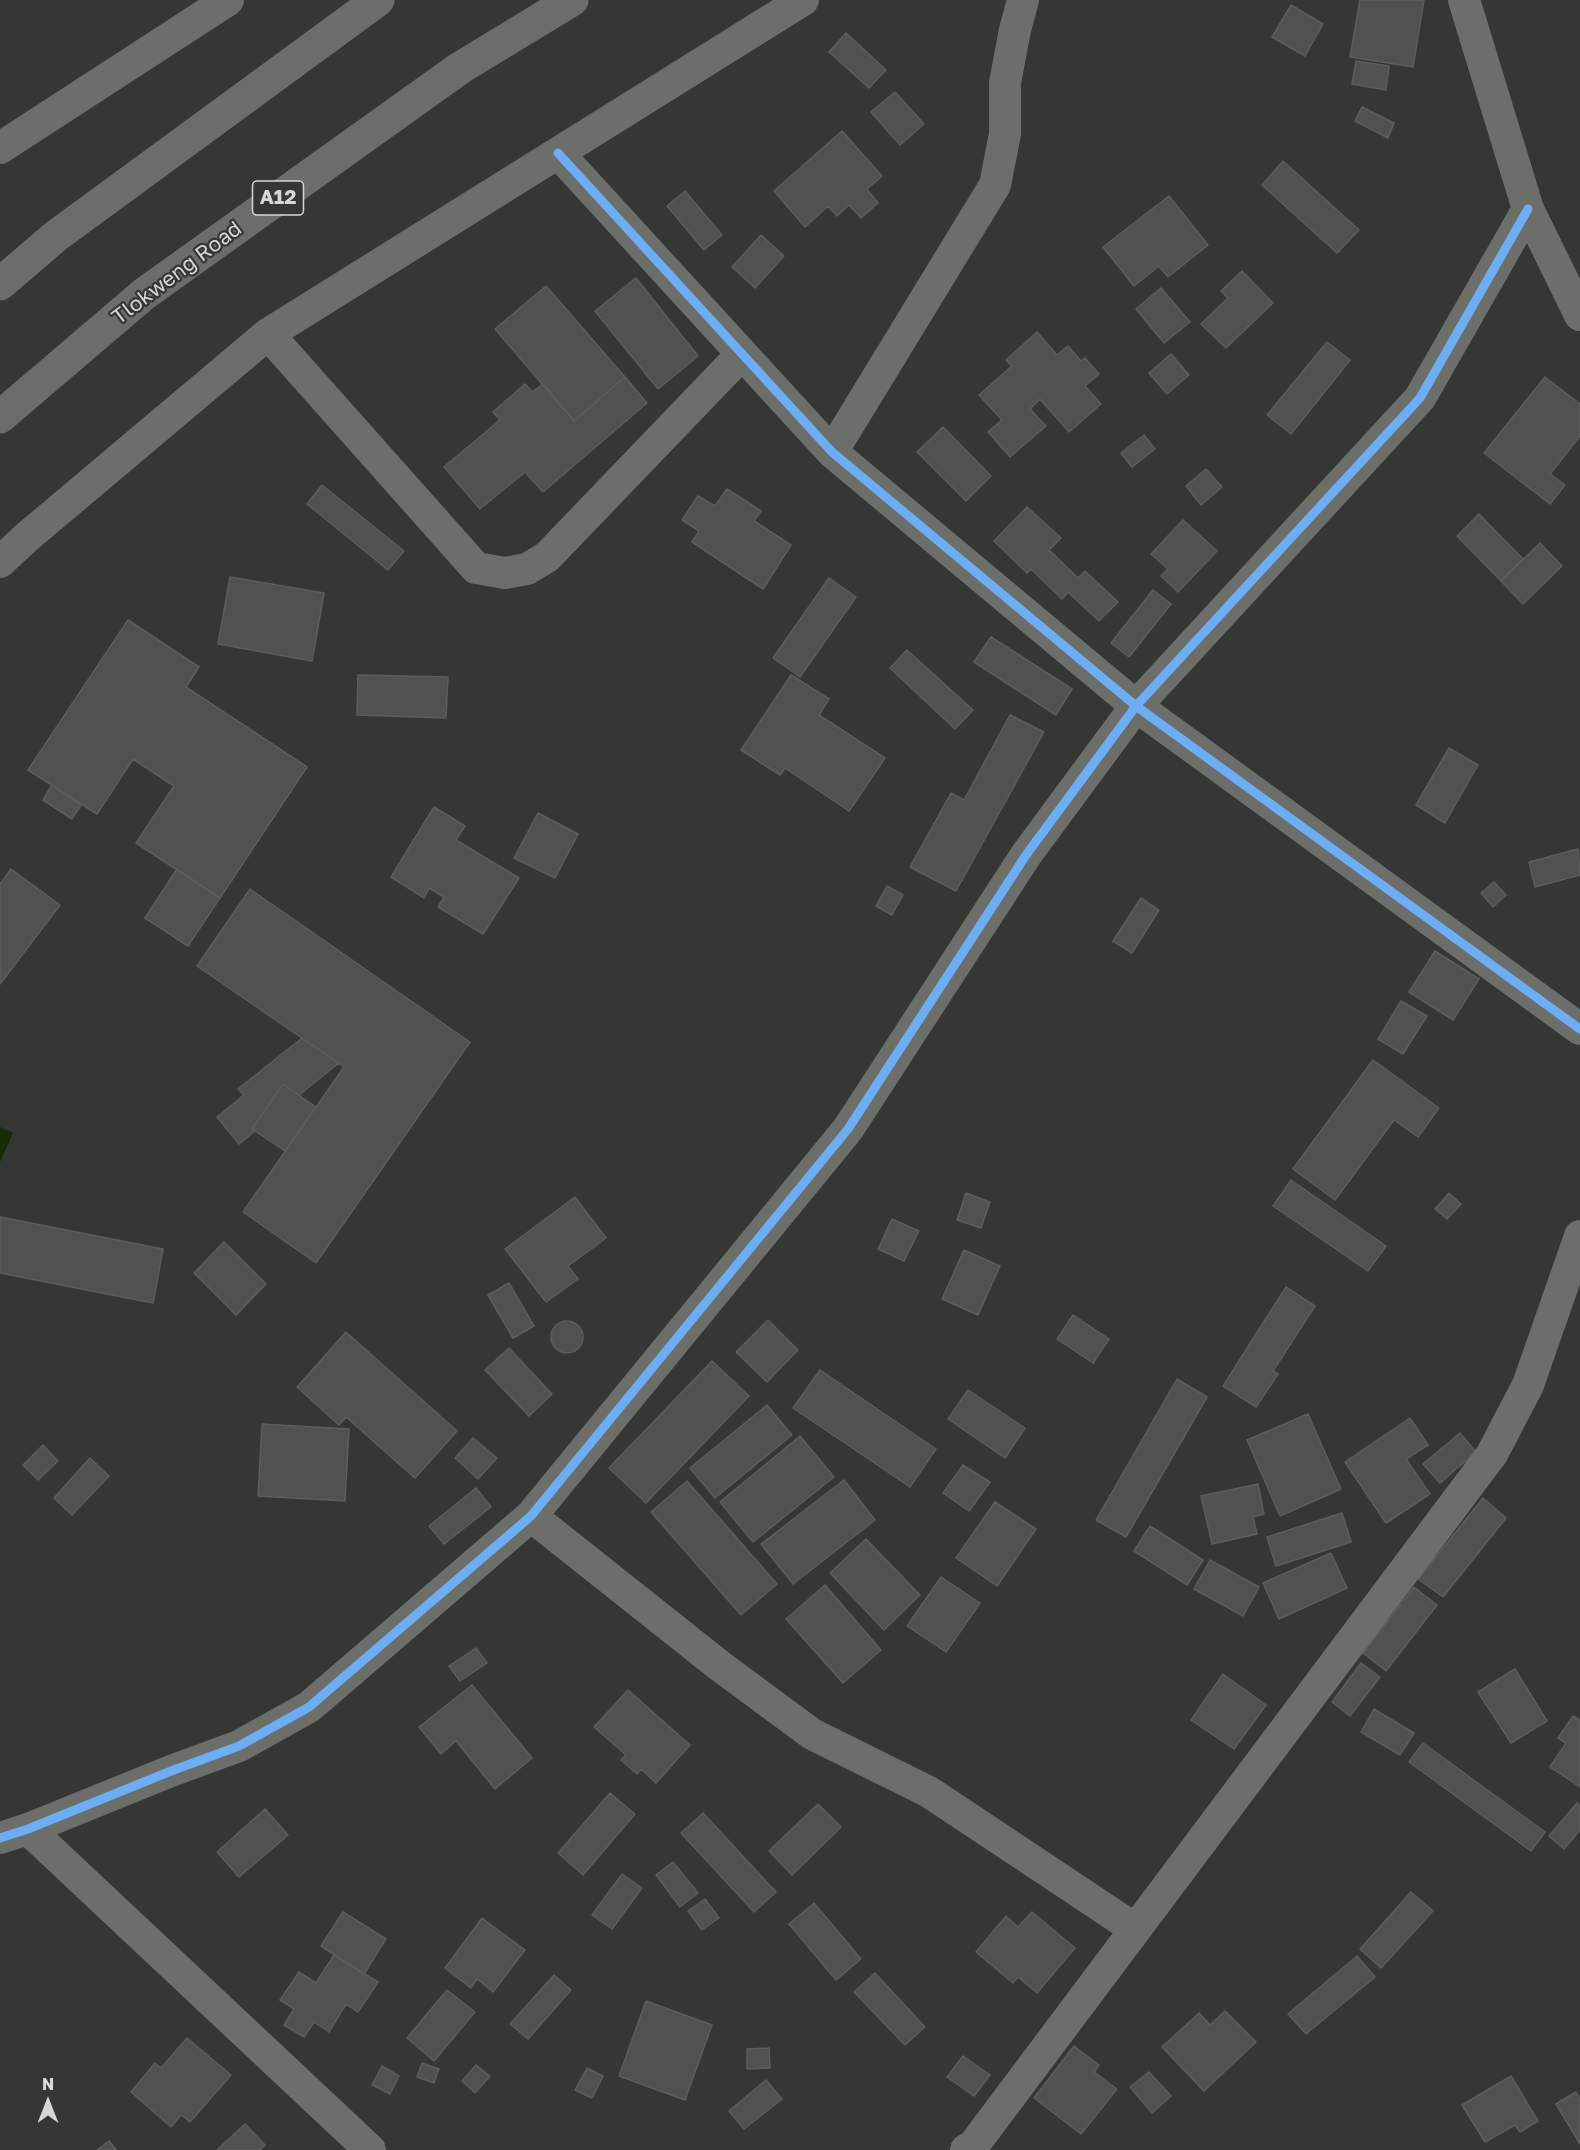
<!DOCTYPE html>
<style>
body{margin:0}
#map{position:relative;width:1580px;height:2150px;overflow:hidden;background:#353733;font-family:"Golos Text",sans-serif}
canvas{display:block}
.north{position:absolute;left:18px;top:2072px;width:60px;height:60px;-webkit-text-stroke:4px #343832;paint-order:stroke;rotate:0deg;font-size:16px;font-weight:700;line-height:24px;text-align:center;color:#d5d8d4}
.north::after{content:'';display:block;margin:auto;width:21px;height:27px;background:#d5d8d4;clip-path:polygon(50% 0,100% 100%,50% 72%,0 100%)}
</style>
<div id="map">
<canvas width="1580" height="2150"></canvas>
<div class="north">N</div>
</div>
<script>
const g = document.querySelector('canvas').getContext('2d');
g.lineJoin = 'round';
function fillPath(path, color) { g.fillStyle = color; g.fill(path, 'evenodd'); }
const toPath = rows => new Path2D(rows.map(r => 'M' + r).join(''));
function trace(path, color, width, dash) { g.strokeStyle = color; g.lineWidth = width; g.lineCap = dash ? 'butt' : 'round'; g.setLineDash(dash || []); g.stroke(path); }
function drawText(font, color, halo, rows, align = 'center') {
  g.font = font + ' "Golos Text",sans-serif'; g.lineWidth = 4.5; g.setLineDash([]); g.textBaseline = 'middle'; g.strokeStyle = halo; g.fillStyle = color; for (const [text, x, y, turn = 0] of rows) {
    g.save(); g.translate(x, y); g.rotate((+turn || 0) * Math.PI / 180); g.textAlign = isNaN(turn) ? turn : align; if (halo) g.strokeText(text, 0, 0); g.fillText(text, 0, 0); g.restore();
  }
}
const water = toPath([
 [0,1127,13,1133,0,1162]
]);
const building = toPath([
 [1360,0,1424,0,1413,67,1350,57,1360,0],
 [1291,5,1323,24,1305,56,1272,37,1291,5],
 [846,33,886,70,869,88,829,52,846,33],
 [1356,61,1389,66,1386,90,1352,84,1356,61],
 [895,92,924,124,900,145,871,112,895,92],
 [1362,107,1394,123,1388,138,1355,121,1362,107],
 [842,131,882,176,867,189,878,203,861,218,849,205,837,216,828,206,805,227,774,191,842,131],
 [1283,161,1359,230,1337,253,1262,185,1283,161],
 [685,191,722,235,704,250,667,206,685,191],
 [1169,196,1208,245,1168,277,1159,266,1134,286,1103,247,1169,196],
 [761,235,784,256,755,288,732,267,761,235],
 [1242,271,1273,303,1226,348,1201,324,1228,298,1221,291,1242,271],
 [636,278,698,356,658,389,595,311,636,278],
 [546,286,625,377,574,421,495,329,546,286],
 [1161,288,1190,322,1164,343,1136,309,1161,288],
 [1037,332,1057,355,1068,346,1081,361,1085,358,1099,374,1085,386,1101,404,1069,432,1040,399,1030,409,1046,426,1010,457,988,432,1002,420,979,395,1012,366,1006,360,1037,332],
 [1327,342,1350,360,1291,434,1267,415,1327,342],
 [1171,354,1189,375,1167,394,1149,373,1171,354],
 [625,377,647,403,543,492,525,472,480,509,444,467,500,420,493,412,525,384,532,392,543,384,574,421,625,377],
 [1545,377,1580,404,1580,436,1550,474,1565,485,1550,504,1484,453,1545,377],
 [943,427,991,476,966,501,917,452,943,427],
 [1144,435,1155,449,1132,467,1121,453,1144,435],
 [1206,469,1222,487,1201,505,1186,486,1206,469],
 [322,485,404,551,388,570,307,504,322,485],
 [727,489,761,511,754,521,791,545,763,589,692,542,699,531,682,520,698,496,715,506,727,489],
 [1027,507,1061,538,1049,550,1078,578,1085,571,1118,602,1099,621,1068,592,1062,599,1031,569,1027,573,994,541,1027,507],
 [1479,514,1523,559,1501,581,1457,536,1479,514],
 [1183,520,1217,551,1178,592,1161,576,1168,569,1151,554,1183,520],
 [1540,543,1562,566,1523,604,1501,581,1540,543],
 [230,577,324,593,312,661,218,644,230,577],
 [829,578,856,597,800,677,773,658,829,578],
 [1153,590,1171,604,1129,657,1111,643,1153,590],
 [128,620,199,667,186,687,307,767,220,898,136,843,174,786,133,759,97,814,28,770,128,620],
 [991,637,1072,689,1056,715,974,662,991,637],
 [907,650,973,710,955,729,890,668,907,650],
 [358,675,448,677,446,718,357,715,358,675],
 [791,675,829,699,819,715,885,758,849,811,785,768,780,775,741,750,791,675],
 [1010,715,1044,732,956,891,910,867,951,793,964,800,1010,715],
 [1449,748,1478,765,1445,823,1416,805,1449,748],
 [52,785,81,805,72,819,43,800,52,785],
 [434,807,465,826,456,840,519,878,483,934,438,907,444,897,429,888,424,898,391,877,434,807],
 [538,813,578,834,555,878,514,858,538,813],
 [1578,849,1580,875,1535,887,1529,862,1578,849],
 [11,869,60,905,0,984,0,884,11,869],
 [177,869,220,898,188,946,145,918,177,869],
 [1494,882,1506,895,1493,907,1481,893,1494,882],
 [887,886,903,895,892,915,876,906,887,886],
 [250,889,470,1042,316,1263,243,1212,344,1067,197,966,250,889],
 [1141,898,1159,910,1132,953,1113,941,1141,898],
 [1435,951,1479,979,1453,1020,1409,992,1435,951],
 [1401,1001,1427,1016,1403,1054,1378,1039,1401,1001],
 [302,1038,339,1063,299,1095,283,1084,252,1129,255,1131,239,1144,217,1117,244,1095,238,1089,302,1038],
 [1373,1060,1439,1108,1418,1137,1394,1120,1335,1200,1293,1169,1373,1060],
 [283,1084,316,1107,285,1151,252,1129,283,1084],
 [1291,1180,1386,1246,1368,1271,1273,1206,1291,1180],
 [966,1193,990,1202,981,1228,957,1220,966,1193],
 [1449,1193,1461,1204,1447,1219,1435,1209,1449,1193],
 [575,1197,606,1238,568,1266,578,1279,546,1302,505,1249,575,1197],
 [0,1217,163,1249,153,1303,0,1273,0,1217],
 [892,1219,919,1231,904,1261,878,1249,892,1219],
 [224,1242,266,1284,236,1315,194,1273,224,1242],
 [964,1250,1000,1266,978,1315,942,1299,964,1250],
 [509,1283,534,1326,513,1338,488,1295,509,1283],
 [1286,1287,1315,1306,1273,1371,1278,1374,1256,1407,1223,1386,1286,1287],
 [1073,1315,1109,1339,1093,1363,1057,1339,1073,1315],
 [768,1320,798,1350,767,1382,736,1352,768,1320],
 '551 1337a16 16 0 1 1 32 0a16 16 0 1 1-32 0Z',
 [346,1332,457,1431,415,1478,346,1417,339,1425,297,1387,346,1332],
 [509,1348,552,1394,529,1416,485,1370,509,1348],
 [712,1361,749,1396,646,1503,609,1468,712,1361],
 [820,1370,936,1449,910,1487,793,1408,820,1370],
 [1177,1379,1207,1397,1126,1537,1096,1520,1177,1379],
 [968,1390,1025,1428,1005,1458,948,1419,968,1390],
 [767,1405,792,1435,715,1498,690,1468,767,1405],
 [1308,1414,1341,1489,1280,1516,1247,1440,1308,1414],
 [1410,1418,1428,1445,1406,1459,1430,1494,1386,1523,1345,1462,1410,1418],
 [262,1424,349,1429,345,1501,258,1496,262,1424],
 [1460,1433,1476,1452,1440,1483,1423,1464,1460,1433],
 [800,1436,834,1477,753,1542,720,1502,800,1436],
 [473,1438,497,1458,478,1479,455,1458,473,1438],
 [43,1445,58,1461,38,1480,23,1465,43,1445],
 [90,1458,109,1476,72,1515,54,1498,90,1458],
 [963,1465,990,1482,969,1511,943,1493,963,1465],
 [844,1480,875,1520,793,1584,761,1544,844,1480],
 [687,1481,777,1584,741,1615,651,1512,687,1481],
 [1258,1484,1264,1514,1253,1517,1257,1534,1212,1544,1201,1496,1258,1484],
 [476,1488,491,1507,444,1544,429,1526,476,1488],
 [1483,1498,1506,1518,1443,1597,1418,1579,1483,1498],
 [995,1502,1036,1529,997,1586,956,1558,995,1502],
 [1342,1513,1351,1542,1276,1566,1267,1537,1342,1513],
 [1150,1526,1203,1560,1187,1585,1134,1551,1150,1526],
 [866,1539,920,1595,884,1630,830,1573,866,1539],
 [1331,1553,1347,1588,1279,1619,1263,1583,1331,1553],
 [1210,1560,1259,1587,1243,1616,1194,1589,1210,1560],
 [941,1577,980,1603,946,1652,907,1626,941,1577],
 [825,1585,881,1650,843,1683,786,1619,825,1585],
 [1414,1587,1437,1605,1386,1671,1363,1653,1414,1587],
 [476,1648,487,1663,460,1681,449,1666,476,1648],
 [1361,1663,1380,1677,1350,1716,1332,1702,1361,1663],
 [1515,1669,1547,1721,1511,1743,1478,1692,1515,1669],
 [1223,1674,1266,1705,1234,1749,1191,1720,1223,1674],
 [472,1685,532,1758,495,1789,456,1741,441,1754,419,1727,472,1685],
 [628,1690,690,1745,656,1783,641,1769,637,1774,621,1760,626,1755,594,1727,628,1690],
 [1374,1709,1414,1733,1400,1755,1361,1732,1374,1709],
 [1573,1716,1580,1720,1580,1787,1550,1767,1566,1743,1558,1738,1573,1716],
 [1423,1743,1545,1832,1531,1851,1409,1762,1423,1743],
 [610,1793,635,1814,583,1875,558,1853,610,1793],
 [1577,1803,1580,1806,1580,1830,1564,1849,1549,1836,1577,1803],
 [818,1804,841,1827,792,1875,769,1851,818,1804],
 [265,1809,288,1835,239,1877,217,1852,265,1809],
 [703,1813,776,1892,754,1912,681,1833,703,1813],
 [673,1862,698,1893,680,1907,656,1875,673,1862],
 [622,1874,642,1888,612,1929,592,1915,622,1874],
 [1411,1892,1433,1911,1381,1968,1360,1949,1411,1892],
 [705,1899,719,1918,702,1930,688,1911,705,1899],
 [814,1903,861,1959,836,1980,789,1924,814,1903],
 [343,1912,386,1939,364,1974,321,1946,343,1912],
 [1032,1912,1075,1948,1037,1993,1018,1977,1013,1983,976,1952,1006,1916,1018,1927,1032,1912],
 [482,1918,525,1950,493,1992,477,1979,471,1988,445,1968,482,1918],
 [334,1955,378,1982,358,2012,346,2004,329,2032,314,2022,304,2037,284,2025,294,2009,280,2000,299,1972,316,1983,334,1955],
 [1357,1956,1375,1977,1306,2034,1288,2014,1357,1956],
 [875,1973,925,2027,905,2045,854,1992,875,1973],
 [554,1975,571,1990,528,2039,510,2024,554,1975],
 [447,1990,475,2012,434,2061,407,2038,447,1990],
 [646,2001,712,2025,685,2100,619,2076,646,2001],
 [1225,2011,1256,2042,1204,2091,1162,2047,1199,2013,1210,2025,1225,2011],
 [187,2038,231,2075,190,2122,181,2115,171,2127,131,2092,155,2063,161,2068,187,2038],
 [1074,2046,1099,2065,1094,2072,1117,2089,1081,2134,1034,2098,1074,2046],
 [769,2048,770,2068,747,2069,747,2049,769,2048],
 [963,2056,990,2075,974,2096,947,2077,963,2056],
 [422,2063,439,2069,434,2083,417,2077,422,2063],
 [476,2065,490,2076,475,2093,462,2081,476,2065],
 [382,2066,399,2076,390,2094,372,2085,382,2066],
 [587,2068,603,2076,592,2098,575,2090,587,2068],
 [1149,2072,1171,2096,1152,2113,1130,2087,1149,2072],
 [1511,2076,1538,2121,1520,2132,1515,2125,1485,2142,1462,2105,1511,2076],
 [766,2080,782,2099,744,2129,729,2111,766,2080],
 [1576,2092,1580,2099,1580,2144,1556,2104,1576,2092],
 [245,2124,265,2145,260,2150,217,2150,245,2124],
 [109,2141,116,2150,97,2150,109,2141]
]);
const minor = toPath([
 [1464,0,1528,209,1580,315],
 [0,148,228,0],
 [558,153,832,452,1136,706,1580,1029],
 [268,334,476,568,505,573,527,569,547,557,742,354],
 [832,452,995,185,1005,134,1005,83,1015,30,1023,0],
 [0,562,27,537,268,334,803,0],
 [531,1516,720,1666,812,1734,929,1792,1135,1929],
 [28,1829,370,2150],
 [0,1838,28,1829,171,1771,239,1746,309,1707,531,1516,848,1129,1026,855,1136,706,1420,398,1528,209],
 [966,2150,973,2146,1492,1454,1528,1385,1580,1236]
]);
const primary = toPath([
 [0,284,56,236,378,0],
 [0,417,144,294,460,68,572,0]
]);
const cycleway = toPath([
 [558,153,832,452,1136,706,1580,1029],
 [0,1838,28,1829,171,1771,239,1746,309,1707,531,1516,848,1129,1026,855,1136,706,1420,398,1528,209]
]);
const shields = [
 [278,198,51]
];
const shieldNames = [
 ["A12",278,198]
];
const streetNames = [
 ["Tlokweng Road",177,273,-37]
];
fillPath(water, '#182b09');
fillPath(building, '#50524e');
trace(building, '#5c5e5b', 1.5);
trace(minor, '#6b6e69', 32);
trace(primary, '#6b6e68', 33);
trace(cycleway, '#6dadf4', 9);
for (const [x, y, w] of shields) { const box = new Path2D(); box.roundRect(x - w / 2, y - 17, w, 34, 4.5); g.fillStyle = '#343832'; g.fill(box); trace(box, '#d5d8d4', 1.5); }
drawText('bold 20px', '#d5d8d4', null, shieldNames);
drawText('21px', '#d5d8d4', '#343832', streetNames);
</script>
